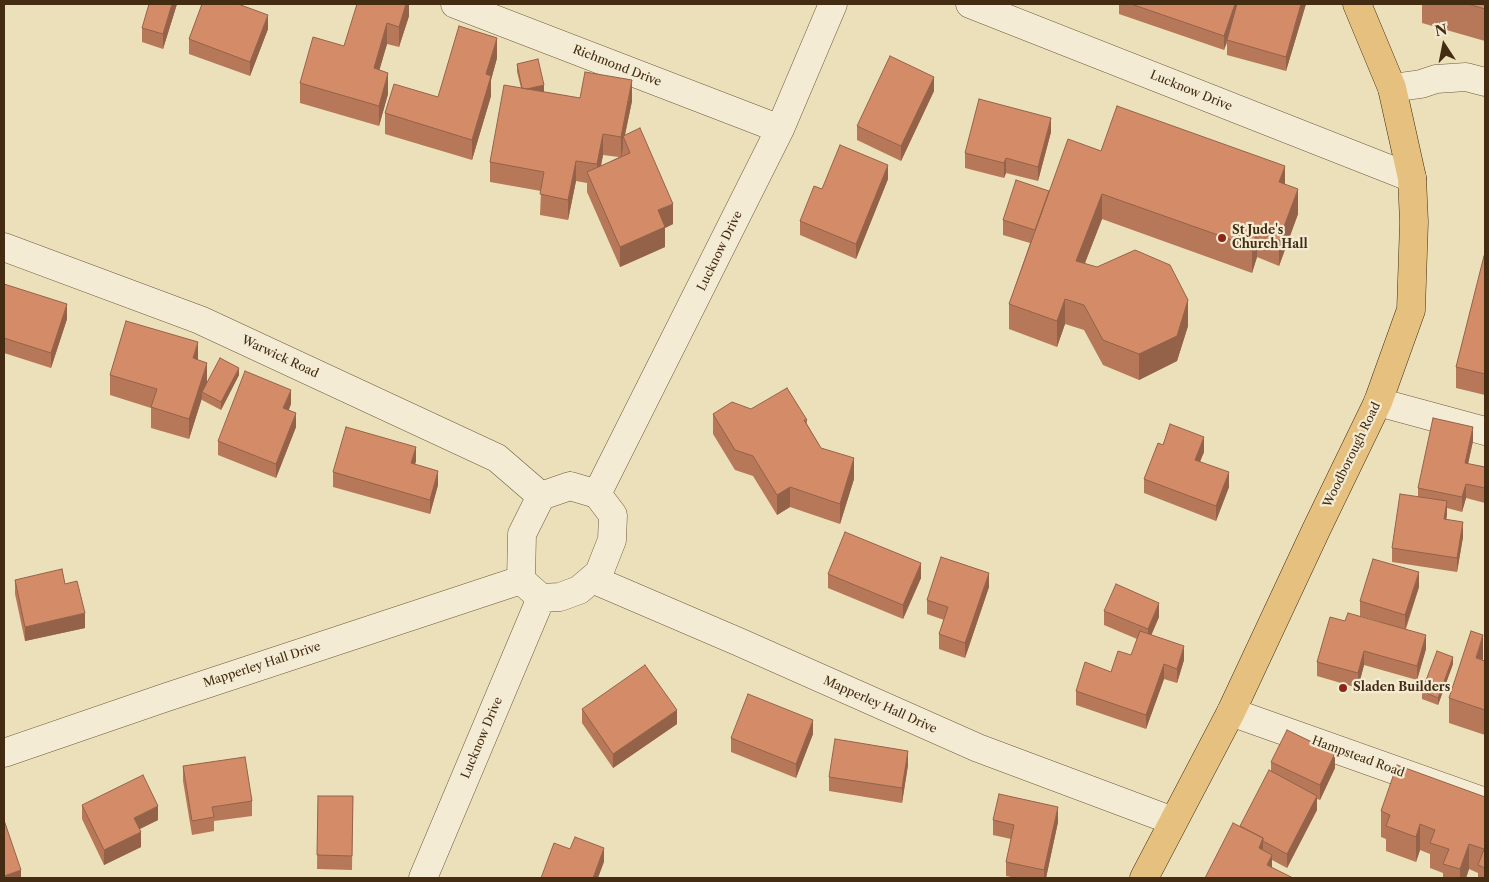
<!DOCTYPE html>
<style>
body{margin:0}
#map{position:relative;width:1489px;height:882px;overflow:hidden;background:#ece0bb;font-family:"Libre Caslon Text",serif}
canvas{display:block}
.frame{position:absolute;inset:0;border:5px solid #432c12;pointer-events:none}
.north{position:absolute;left:1419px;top:20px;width:50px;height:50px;-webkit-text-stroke:4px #f3ebd3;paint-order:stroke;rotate:349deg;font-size:14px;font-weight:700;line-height:20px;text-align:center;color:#432c12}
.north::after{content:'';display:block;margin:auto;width:18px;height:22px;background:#432c12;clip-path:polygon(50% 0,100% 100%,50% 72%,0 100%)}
</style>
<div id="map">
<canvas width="1489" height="882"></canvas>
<div class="frame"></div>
<div class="north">N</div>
</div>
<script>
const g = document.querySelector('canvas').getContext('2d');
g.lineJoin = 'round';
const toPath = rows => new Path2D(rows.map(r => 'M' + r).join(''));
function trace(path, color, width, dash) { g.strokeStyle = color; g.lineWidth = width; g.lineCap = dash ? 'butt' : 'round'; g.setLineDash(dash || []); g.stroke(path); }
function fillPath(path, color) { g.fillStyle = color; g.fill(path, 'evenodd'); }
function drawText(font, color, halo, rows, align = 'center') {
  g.font = font + ' "Libre Caslon Text",serif'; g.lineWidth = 4.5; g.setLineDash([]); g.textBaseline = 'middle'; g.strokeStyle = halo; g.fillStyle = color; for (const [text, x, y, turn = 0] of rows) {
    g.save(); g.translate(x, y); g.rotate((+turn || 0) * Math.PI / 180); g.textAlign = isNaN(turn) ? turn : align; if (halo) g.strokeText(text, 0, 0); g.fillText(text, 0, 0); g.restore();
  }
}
const minor = toPath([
 [455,4,780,129],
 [970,4,1412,178],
 [1392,88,1421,84,1436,79,1466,77,1485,82],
 [4,247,200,320,497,458,541,496],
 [1378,402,1485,431],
 [570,486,597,494,613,515,612,540,599,573,579,590,560,597,541,598,521,580,522,534,541,496,570,486],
 [597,494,780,129,833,4],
 [592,579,739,642,978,748,1173,821],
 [1231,712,1485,802],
 [4,753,167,697,521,580],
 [423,878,541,598]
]);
const major = toPath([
 [1144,878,1231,712,1317,528,1378,402,1411,310,1414,222,1412,178,1392,88,1357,4]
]);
const wall = toPath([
 [177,4,163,49,142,42,142,28],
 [202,4,240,4,268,29,250,76,189,54,189,39],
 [409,4,409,16,399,47,387,44,379,70,388,94,379,126,300,103,300,83,344,46],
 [1119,4,1306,4,1286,71,1227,55,1227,43,1224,50,1119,14],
 [1422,4,1485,4,1485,41,1422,23],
 [497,58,491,80,491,96,472,160,385,134,385,113,438,97],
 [517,64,544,92,580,98,632,101,625,135,673,224,665,228,665,247,620,267,587,192,587,183,576,181,568,220,540,215,541,191,490,182,490,162,521,88,517,72],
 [603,155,619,157,601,166],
 [934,91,901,161,857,140,857,126],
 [1051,132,1038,181,1006,173,1004,178,965,168,965,153],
 [1101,151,1285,184,1298,214,1279,266,1257,257,1252,273,1102,219,1085,263,1188,326,1177,361,1139,380,1103,365,1084,330,1065,324,1057,347,1009,329,1009,304,1030,243,1003,235,1003,220,1049,191],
 [888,179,856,259,800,235,800,221],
 [1485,256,1485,395,1456,388,1456,367],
 [4,284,67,319,51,368,4,353],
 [198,360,207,383,239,375,221,410,202,400,202,398,189,439,151,428,151,408,110,395,110,375],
 [291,404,289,410,296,427,276,478,218,455,218,441],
 [751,409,807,420,807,424,821,448,854,479,840,524,790,507,777,515,753,476,735,470,713,434,713,414],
 [1473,441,1468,464,1485,467,1485,503,1466,498,1462,512,1447,508,1446,520,1463,537,1457,572,1392,562,1392,548,1418,496,1418,488],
 [1163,445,1204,452,1200,461,1229,487,1216,521,1144,493,1144,479],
 [416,461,415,464,438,485,430,514,333,487,333,472],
 [828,574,921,578,903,619,828,588],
 [15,580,85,628,25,641,15,594],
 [989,587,965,658,939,649,939,634,944,620,927,614,927,600],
 [1419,587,1406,629,1426,649,1417,680,1364,665,1358,688,1317,676,1317,662,1345,621,1381,622,1360,616,1360,601],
 [1104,611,1159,617,1151,635,1184,660,1177,683,1164,679,1146,729,1076,705,1076,691,1111,672,1131,655,1137,639,1104,625],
 [1483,660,1485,661,1485,735,1449,723,1449,698],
 [1453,664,1438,705,1422,699,1422,691],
 [582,709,677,724,613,768,582,723],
 [813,734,796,778,731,752,731,738],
 [1271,762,1335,768,1320,800,1317,799,1317,810,1287,868,1272,860,1272,867,1205,878,1240,826,1271,771],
 [908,765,902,803,829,791,829,777],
 [183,766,252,801,252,816,214,821,214,831,192,835,183,781],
 [318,796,353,796,352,870,317,869],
 [1485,797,1485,878,1478,878,1478,873,1469,869,1466,878,1443,878,1443,873,1430,868,1430,854,1420,850,1416,862,1386,851,1386,839,1381,837,1381,811],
 [82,805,158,820,139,829,141,847,104,865,82,819],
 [993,820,1058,822,1046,878,1016,878,1006,876,1006,862,1011,839,993,835]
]);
const shadedWall = toPath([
 [172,4,177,4,163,49,163,34],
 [406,4,409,4,409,16,399,47,399,27],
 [1235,4,1237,4,1224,50,1224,36],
 [1301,4,1306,4,1286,71,1286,57],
 [268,15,268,29,250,76,250,62],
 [387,23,387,44,374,89,374,68],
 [497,38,497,58,491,80,491,96,472,160,472,140,486,74],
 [388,73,388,94,379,126,379,106],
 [934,77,934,91,901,161,901,146],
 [632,80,632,101,624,139,623,136,623,148,621,158,621,137],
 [544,85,544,92,523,90],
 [1051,118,1051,132,1038,181,1038,167],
 [603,134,603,155,597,185,597,164],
 [1006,158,1006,173,1004,178,1004,163],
 [576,161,576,181,568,220,568,200],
 [888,165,888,179,856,259,856,244],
 [1285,166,1285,191,1279,182],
 [1298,189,1298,214,1279,266,1279,240],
 [1102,194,1102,219,1076,286,1076,261],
 [673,204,673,224,665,228,665,247,620,267,620,247,658,210],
 [1257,232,1257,257,1252,273,1252,247],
 [1065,299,1065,324,1057,347,1057,321],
 [1188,300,1188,326,1177,361,1139,380,1139,354],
 [67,304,67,319,51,368,51,353],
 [198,342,198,363,193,358],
 [207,363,207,383,202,392,202,398,189,439,189,419],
 [239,368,239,375,221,410,221,402],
 [291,390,291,404,283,422,283,408],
 [296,413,296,427,276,478,276,464],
 [1473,427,1473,441,1465,478,1465,463],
 [1204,437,1204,452,1195,474,1195,460],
 [416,447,416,461,411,477,411,463],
 [854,458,854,479,840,524,840,504],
 [438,471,438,485,430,514,430,500],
 [1229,472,1229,487,1216,521,1216,506],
 [1466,484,1466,498,1462,512,1462,497],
 [790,487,790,507,777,515,777,495],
 [1447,501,1447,515,1444,534,1444,519],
 [1463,522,1463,537,1457,572,1457,558],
 [921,563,921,578,903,619,903,605],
 [1419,572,1419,587,1405,629,1405,615],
 [989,573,989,587,965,658,965,643],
 [1159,603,1159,617,1148,643,1148,629],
 [85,613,85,628,25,641,25,627],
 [1426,635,1426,649,1417,680,1417,666],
 [1483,635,1483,660,1476,658],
 [1184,646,1184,660,1177,683,1177,669],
 [1364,651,1364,665,1358,688,1358,673],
 [1453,657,1453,664,1438,705,1438,698],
 [1164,664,1164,679,1146,729,1146,715],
 [677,710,677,724,613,768,613,754],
 [813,720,813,734,796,778,796,764],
 [908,751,908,765,902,803,902,788],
 [1335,753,1335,768,1320,800,1320,785],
 [1317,796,1317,810,1287,868,1287,854],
 [158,806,158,820,134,832,134,818],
 [1058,807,1058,822,1046,878,1044,878,1044,870],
 [1420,824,1420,850,1416,862,1416,837],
 [141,832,141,847,104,865,104,850],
 [1263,838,1263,858,1259,848],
 [1469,844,1469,869,1466,878,1460,878,1460,869],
 [604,848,604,862,598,878,593,878],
 [1272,855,1272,875,1267,865],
 [21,870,21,878,4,878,4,876]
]);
const building = toPath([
 [149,4,172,4,163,34,142,28,149,4],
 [202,4,238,4,268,15,250,62,189,39,202,4],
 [357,4,406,4,399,27,387,23,374,68,388,73,379,106,300,83,313,37,344,46,357,4],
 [1131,4,1235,4,1224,36,1131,4],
 [1237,4,1301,4,1286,57,1227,40,1237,4],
 [1468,4,1485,4,1485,9,1468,4],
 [459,26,497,38,486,74,491,76,472,140,385,113,394,84,438,97,459,26],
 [890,56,934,77,901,146,857,126,890,56],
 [538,59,544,85,527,89,522,88,517,64,538,59],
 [585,72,632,80,621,137,603,134,597,164,576,161,568,200,540,194,544,172,490,162,504,85,580,98,585,72],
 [979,99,1051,118,1038,167,1006,158,1004,163,965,153,979,99],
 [1117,106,1285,166,1279,182,1298,189,1279,240,1257,232,1252,247,1102,194,1076,261,1097,267,1135,250,1170,265,1188,300,1177,336,1139,354,1103,340,1084,305,1065,299,1057,321,1009,304,1068,139,1101,151,1117,106],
 [640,128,673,204,658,210,665,227,620,247,587,172,630,153,623,136,640,128],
 [840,145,888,165,856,244,800,221,814,186,822,189,840,145],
 [1016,180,1049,191,1035,230,1003,220,1016,180],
 [1484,256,1485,256,1485,374,1456,367,1484,256],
 [4,284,67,304,51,353,4,338,4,284],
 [126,321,198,342,193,358,207,363,189,419,151,407,157,389,110,375,126,321],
 [220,358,239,368,221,402,202,392,220,358],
 [245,371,291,390,283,408,296,413,276,464,218,441,245,371],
 [787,388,807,420,804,420,821,448,854,458,840,504,790,487,777,495,753,456,735,450,713,414,732,402,751,409,787,388],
 [1433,418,1473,427,1465,463,1485,467,1485,488,1466,484,1462,497,1418,488,1433,418],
 [1170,424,1204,437,1195,460,1229,472,1216,506,1144,479,1158,443,1163,445,1170,424],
 [346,427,416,447,411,463,438,471,430,500,333,472,346,427],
 [1400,494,1447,501,1444,519,1463,522,1457,558,1392,548,1400,494],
 [845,532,921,563,903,605,828,574,845,532],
 [941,557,989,573,965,643,939,634,948,607,927,600,941,557],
 [1373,559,1419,572,1405,615,1360,601,1373,559],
 [62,569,65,584,77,581,85,613,25,627,15,580,62,569],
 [1116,584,1159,603,1148,629,1104,611,1116,584],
 [1348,613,1426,635,1417,666,1364,651,1358,673,1317,662,1330,617,1345,621,1348,613],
 [1140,631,1184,646,1177,669,1164,664,1146,715,1076,691,1085,662,1111,672,1118,651,1131,655,1140,631],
 [1471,631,1483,635,1476,658,1485,661,1485,710,1449,698,1471,631],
 [1437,651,1453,657,1438,698,1422,691,1437,651],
 [645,665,677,710,613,754,582,709,645,665],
 [748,694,813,720,796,764,731,738,748,694],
 [1287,730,1335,753,1320,785,1271,762,1287,730],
 [835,739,908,751,902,788,829,777,835,739],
 [245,757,252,801,212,807,214,817,192,821,183,766,245,757],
 [1397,765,1485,797,1485,868,1478,865,1484,849,1469,844,1460,869,1443,864,1449,849,1430,843,1435,830,1420,824,1416,837,1386,826,1390,815,1381,811,1397,765],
 [1269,770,1317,796,1287,854,1263,841,1263,838,1240,826,1269,770],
 [143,775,158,806,134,818,141,832,104,850,82,805,143,775],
 [999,794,1058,807,1044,870,1006,862,1014,825,993,820,999,794],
 [318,796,353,796,352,856,317,855,318,796],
 [4,820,21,870,4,876,4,820],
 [1233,823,1263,838,1259,848,1272,855,1267,865,1293,878,1205,878,1233,823],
 [575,837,604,848,593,878,541,878,554,843,570,849,575,837]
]);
const markers = [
 [1222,238,5,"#8f2418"],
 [1343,688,5,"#8f2418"]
];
const streetNames = [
 ["Richmond Drive",617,66,21],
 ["Lucknow Drive",1191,91,22],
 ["Lucknow Drive",720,251,-64],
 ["Warwick Road",280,357,25],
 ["Woodborough Road",1352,455,-64],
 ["Mapperley Hall Drive",262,665,-18],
 ["Mapperley Hall Drive",880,705,24],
 ["Lucknow Drive",482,738,-67],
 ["Hampstead Road",1358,757,20]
];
const poiNames = [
 ["St Jude's",1232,231],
 ["Church Hall",1232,245],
 ["Sladen Builders",1353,688]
];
trace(minor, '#6d593c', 29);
trace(major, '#432c12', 29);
trace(minor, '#f3ebd3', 28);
trace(major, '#e6c07e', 28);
fillPath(wall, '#b67859');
fillPath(shadedWall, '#946249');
fillPath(building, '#d48c68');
trace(building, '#946249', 1);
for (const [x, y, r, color] of markers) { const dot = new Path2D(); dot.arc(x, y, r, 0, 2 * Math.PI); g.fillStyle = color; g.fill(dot); trace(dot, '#f3ebd3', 2); }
drawText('12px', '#432c12', '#f3ebd3', streetNames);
drawText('bold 12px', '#432c12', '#f3ebd3', poiNames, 'left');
</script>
